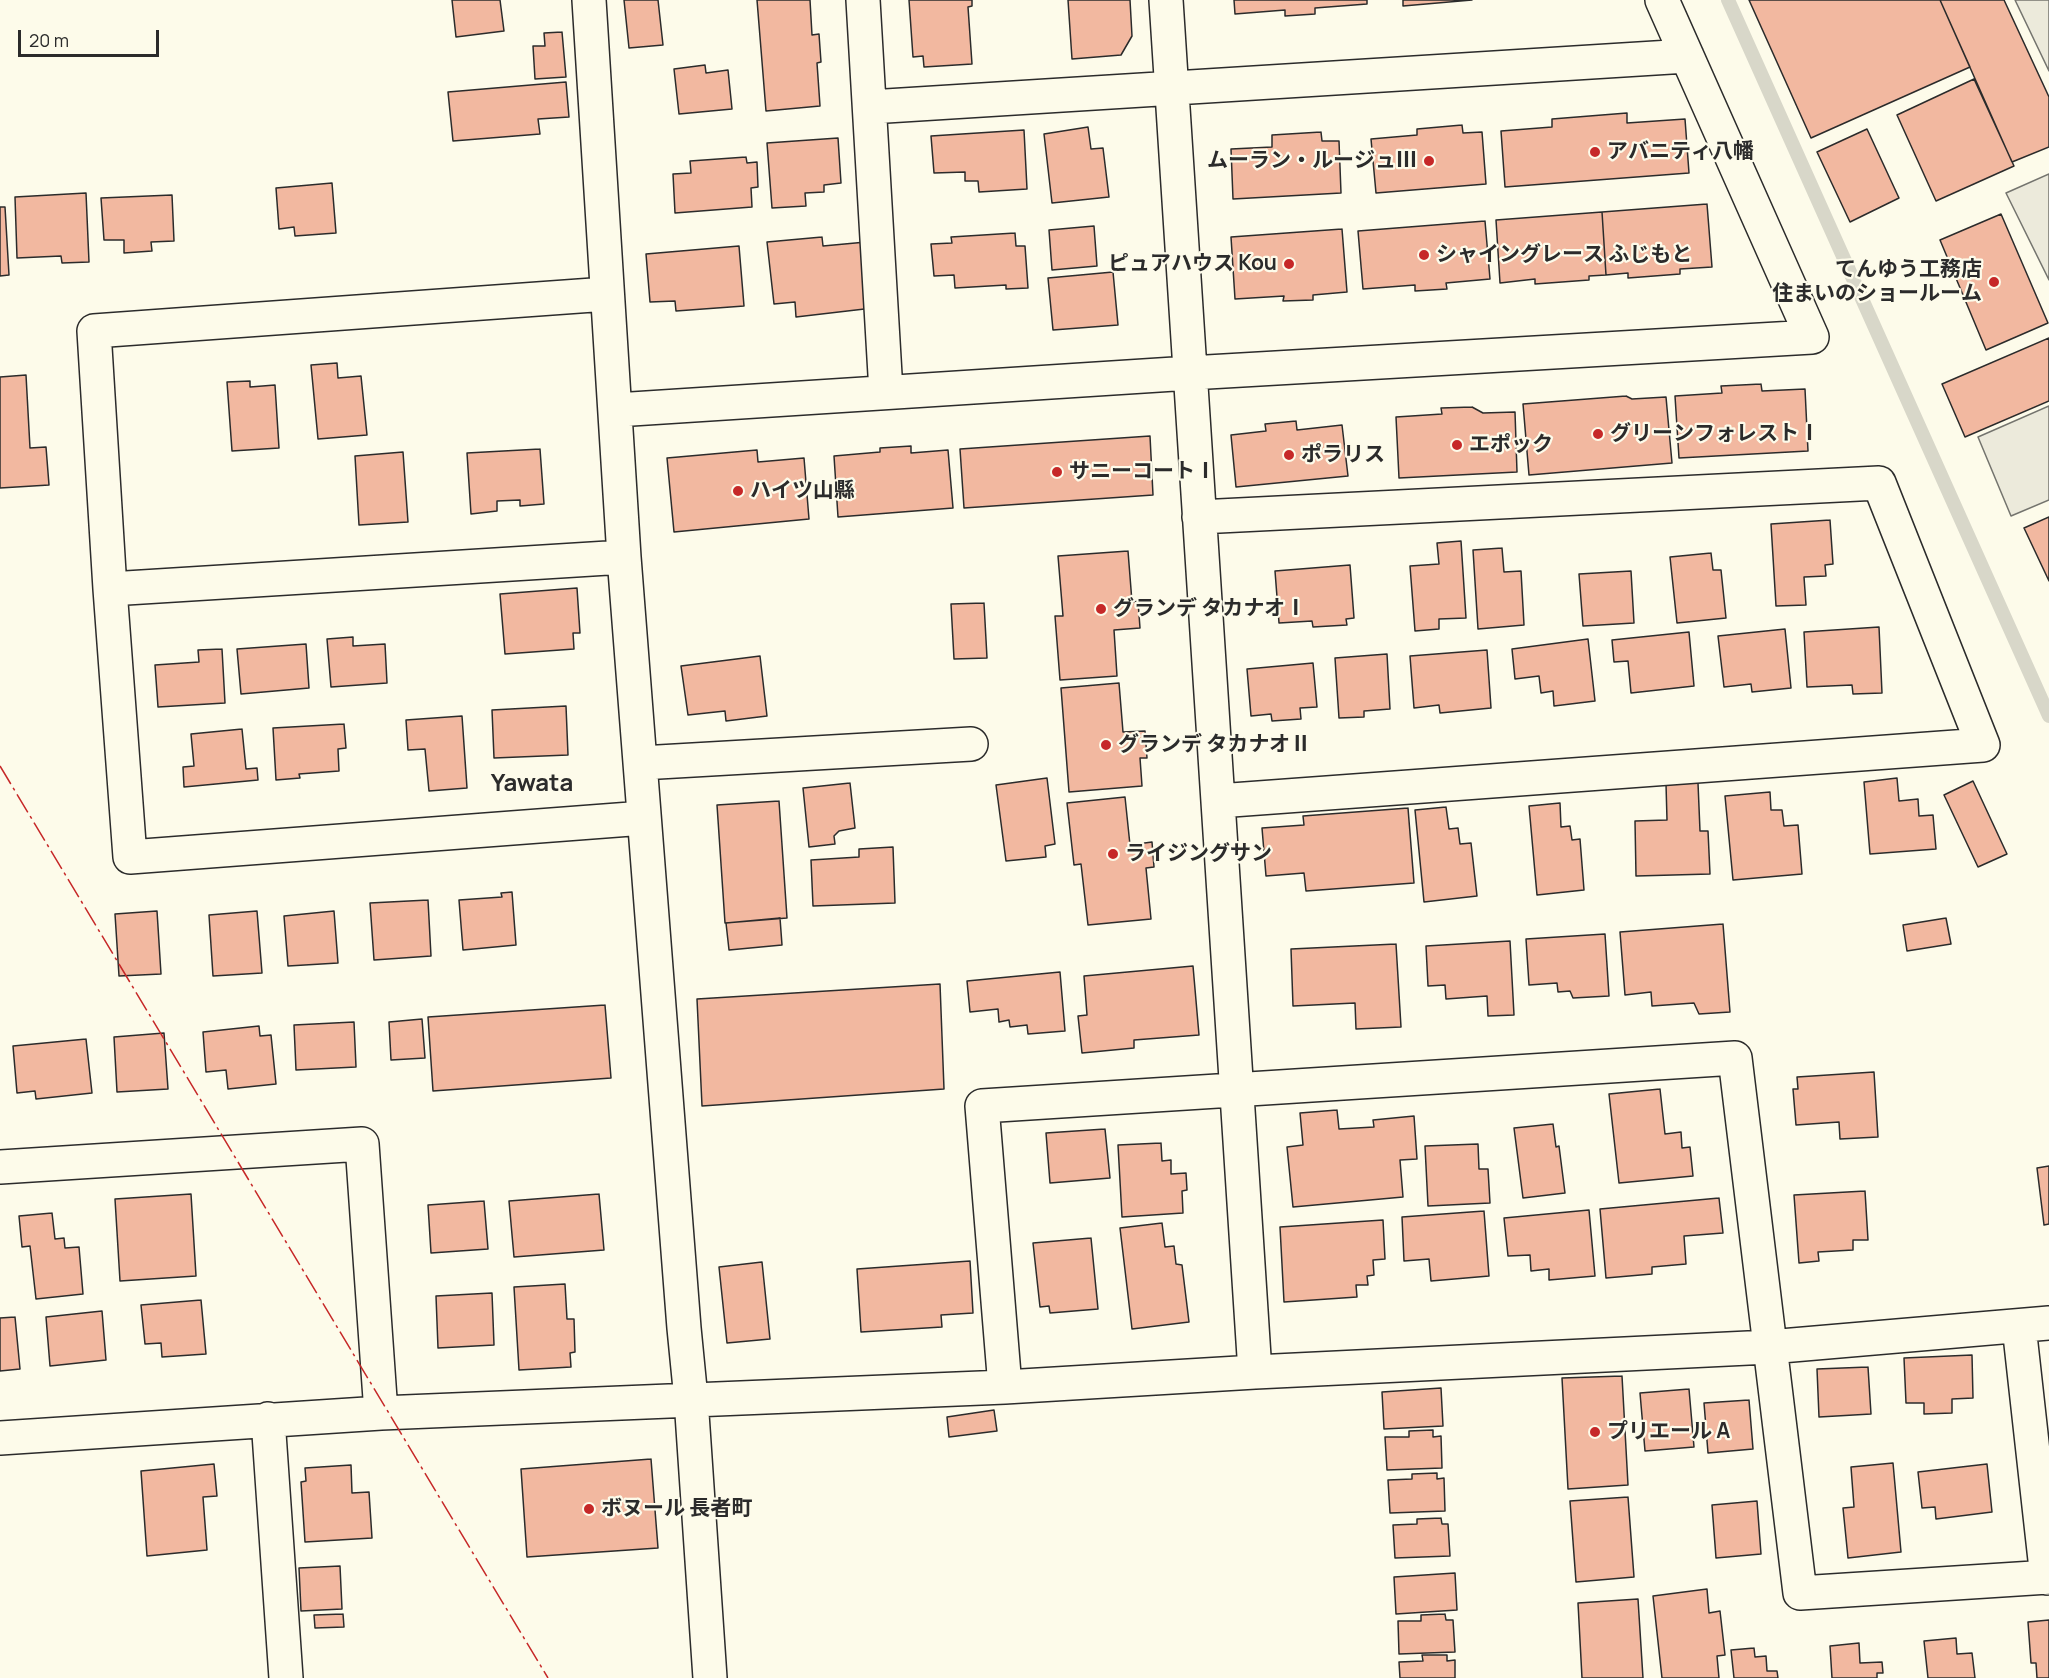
<!DOCTYPE html>
<meta charset="utf-8">
<style>
body{margin:0}
#map{position:relative;width:2049px;height:1678px;overflow:hidden;background:#fdfbea;font-family:Manrope,sans-serif}
canvas{display:block}
.scale{position:absolute;left:18px;top:30px;width:141px;height:27px;box-sizing:border-box;border:3px solid #2b2b2b;border-top:0;padding-left:8px;font-size:18px;line-height:21px;white-space:nowrap;color:#2b2b2b;-webkit-text-stroke:4px #fdfbea;paint-order:stroke}
</style>
<div id="map">
<canvas width="2049" height="1678"></canvas>
<div class="scale">20 m</div>
</div>
<script>
const g = document.querySelector('canvas').getContext('2d');
g.lineJoin = 'round';
function fillPath(path, color) { g.fillStyle = color; g.fill(path, 'evenodd'); }
const toPath = rows => new Path2D(rows.map(r => 'M' + r).join(''));
function trace(path, color, width, dash) { g.strokeStyle = color; g.lineWidth = width; g.lineCap = dash ? 'butt' : 'round'; g.setLineDash(dash || []); g.stroke(path); }
function drawText(font, color, halo, rows, align = 'center') {
  g.font = font + ' Manrope,"Noto Sans JP",sans-serif'; g.lineWidth = 4.5; g.setLineDash([]); g.textBaseline = 'middle'; g.strokeStyle = halo; g.fillStyle = color; for (const [text, x, y, turn = 0] of rows) {
    g.save(); g.translate(x, y); g.rotate((+turn || 0) * Math.PI / 180); g.textAlign = isNaN(turn) ? turn : align; if (halo) g.strokeText(text, 0, 0); g.fillText(text, 0, 0); g.restore();
  }
}
const parking = toPath([
 [2015,0,2049,0,2049,71,2015,0],
 [2049,174,2049,280,2006,193,2049,174],
 [2049,406,2049,500,2011,516,1978,437,2049,406]
]);
const stream = toPath([
 [1728,0,2049,716]
]);
const building = toPath([
 [452,0,500,0,504,31,456,37,452,0],
 [624,0,658,0,663,45,629,48,624,0],
 [757,0,810,0,812,35,819,34,821,62,817,63,820,106,766,111,757,0],
 [909,0,972,0,972,6,968,7,972,64,924,67,923,56,913,57,909,0],
 [1068,0,1130,0,1132,36,1121,55,1072,59,1068,0],
 [1234,0,1367,0,1367,4,1315,8,1315,14,1285,16,1285,10,1235,14,1234,0],
 [1403,0,1472,0,1403,6,1403,0],
 [1749,0,1940,0,1970,67,1811,138,1749,0],
 [1940,0,2004,0,2049,97,2049,147,2012,162,1940,0],
 [562,32,566,77,535,79,533,46,545,46,544,33,562,32],
 [705,65,706,73,728,70,732,109,679,114,674,69,705,65],
 [1974,79,2014,166,1936,201,1897,115,1974,79],
 [566,82,569,117,538,119,540,134,453,141,448,92,566,82],
 [1627,113,1627,123,1685,119,1689,173,1505,187,1501,131,1552,127,1552,119,1627,113],
 [1462,125,1463,133,1482,132,1486,184,1376,193,1371,139,1417,135,1417,129,1462,125],
 [1088,127,1091,149,1103,148,1109,197,1052,203,1044,134,1088,127],
 [1867,129,1899,198,1850,222,1817,152,1867,129],
 [1024,130,1027,189,979,192,978,181,965,181,965,172,934,173,931,136,1024,130],
 [1321,132,1322,141,1339,141,1341,193,1233,199,1231,149,1272,147,1272,135,1321,132],
 [838,138,841,183,824,185,824,192,805,193,806,206,772,208,767,143,838,138],
 [746,157,747,163,757,162,758,187,751,188,752,207,675,213,673,174,691,173,690,161,746,157],
 [332,183,336,233,295,236,294,227,279,229,276,188,332,183],
 [86,193,89,262,62,263,61,256,17,258,15,197,86,193],
 [172,195,174,241,151,242,152,251,124,253,124,240,104,240,101,198,172,195],
 [1707,204,1712,267,1680,269,1680,274,1628,278,1628,273,1606,275,1602,212,1707,204],
 [0,207,5,207,9,275,0,276,0,207],
 [1602,212,1606,275,1589,276,1589,280,1535,284,1535,279,1500,283,1496,220,1602,212],
 [2001,214,2048,323,1986,350,1940,240,2001,214],
 [1485,221,1490,279,1446,283,1447,289,1415,291,1415,285,1363,289,1358,231,1485,221],
 [1094,226,1097,266,1052,270,1049,230,1094,226],
 [1342,229,1347,292,1313,295,1313,300,1283,301,1284,296,1235,299,1231,237,1342,229],
 [1015,233,1016,246,1025,246,1028,288,1006,289,1006,285,955,288,954,275,934,276,931,244,952,243,951,237,1015,233],
 [822,237,823,246,866,242,873,308,796,317,795,302,774,304,767,242,822,237],
 [739,246,744,306,676,311,675,301,650,302,646,254,739,246],
 [1113,272,1118,325,1053,330,1048,278,1113,272],
 [2049,338,2049,401,1965,437,1942,384,2049,338],
 [337,363,338,378,361,376,367,435,318,439,311,365,337,363],
 [26,375,30,448,46,447,49,485,0,488,0,377,26,375],
 [250,381,250,387,275,385,279,448,232,451,227,382,250,381],
 [1761,384,1762,391,1805,389,1808,451,1679,458,1675,396,1722,393,1721,386,1761,384],
 [1626,396,1632,399,1666,397,1672,463,1529,475,1523,404,1626,396],
 [1472,407,1483,413,1515,412,1517,472,1399,478,1396,417,1442,414,1441,408,1472,407],
 [1296,421,1297,430,1342,425,1348,476,1236,487,1231,435,1266,431,1265,424,1296,421],
 [1150,436,1153,495,964,508,960,449,1150,436],
 [911,446,911,453,948,450,953,508,838,517,834,456,880,452,880,448,911,446],
 [540,449,544,504,520,506,520,500,497,501,497,511,471,514,467,453,540,449],
 [757,450,758,462,804,458,809,519,674,532,667,458,757,450],
 [403,452,408,522,359,525,355,456,403,452],
 [2049,517,2049,581,2024,528,2049,517],
 [1830,520,1833,564,1825,565,1826,576,1804,577,1806,605,1776,606,1771,524,1830,520],
 [1461,541,1466,618,1439,619,1439,629,1415,631,1410,566,1439,564,1437,543,1461,541],
 [1502,548,1504,572,1521,571,1524,625,1478,629,1473,550,1502,548],
 [1128,551,1132,602,1138,601,1140,628,1114,630,1117,676,1060,680,1055,616,1063,616,1058,556,1128,551],
 [1711,553,1713,570,1721,570,1726,618,1677,623,1670,557,1711,553],
 [1350,565,1354,618,1346,619,1347,625,1313,627,1312,621,1279,623,1275,571,1350,565],
 [1631,571,1634,623,1583,626,1579,574,1631,571],
 [577,588,580,633,573,633,574,649,505,654,500,594,577,588],
 [984,603,987,658,954,659,951,604,984,603],
 [1879,627,1882,693,1853,694,1852,685,1807,687,1804,632,1879,627],
 [1785,629,1791,688,1752,692,1751,684,1724,687,1718,636,1785,629],
 [1689,632,1694,686,1631,693,1628,661,1614,662,1612,640,1689,632],
 [353,637,353,646,385,644,387,683,331,687,327,639,353,637],
 [1588,639,1595,701,1554,706,1553,691,1541,693,1539,676,1515,679,1512,649,1588,639],
 [306,644,309,688,241,694,237,649,306,644],
 [222,649,225,703,158,707,155,665,199,662,198,650,222,649],
 [1487,650,1491,708,1440,713,1439,705,1414,708,1410,656,1487,650],
 [1387,654,1390,709,1364,711,1364,717,1339,718,1335,658,1387,654],
 [760,656,767,716,726,721,725,711,688,715,681,666,760,656],
 [1313,663,1317,707,1300,708,1301,719,1272,721,1271,714,1251,716,1247,669,1313,663],
 [1119,683,1123,732,1145,731,1147,758,1140,758,1142,786,1069,792,1061,688,1119,683],
 [566,706,568,755,494,758,492,710,566,706],
 [462,716,467,788,429,791,425,749,408,750,406,720,462,716],
 [344,724,346,748,338,749,339,771,299,774,300,778,276,780,273,728,344,724],
 [242,729,246,769,257,768,258,780,184,787,183,767,194,766,191,734,242,729],
 [1047,778,1055,844,1045,846,1046,857,1006,861,996,785,1047,778],
 [1897,778,1899,801,1918,799,1919,816,1933,815,1936,849,1870,854,1864,782,1897,778],
 [1973,781,2007,854,1978,867,1944,795,1973,781],
 [850,783,855,828,839,831,834,836,835,844,809,847,803,788,850,783],
 [1698,783,1700,831,1708,831,1710,874,1636,876,1635,821,1667,820,1666,784,1698,783],
 [1770,792,1771,810,1782,810,1784,826,1798,825,1802,874,1733,880,1725,796,1770,792],
 [1125,797,1130,845,1152,842,1154,867,1146,868,1151,919,1088,925,1081,864,1074,865,1067,803,1125,797],
 [779,801,787,918,725,923,717,805,779,801],
 [1560,803,1561,827,1570,826,1572,840,1580,839,1584,890,1537,895,1529,806,1560,803],
 [1446,807,1449,829,1458,828,1460,844,1471,843,1477,896,1424,902,1415,810,1446,807],
 [1408,808,1414,883,1306,891,1304,873,1266,876,1262,828,1304,825,1303,816,1408,808],
 [893,847,895,903,813,906,811,860,859,857,859,849,893,847],
 [512,892,516,945,463,950,459,900,502,897,501,893,512,892],
 [428,900,431,956,374,960,370,903,428,900],
 [157,911,161,974,119,976,115,914,157,911],
 [257,911,262,973,213,976,209,915,257,911],
 [334,911,338,963,288,966,284,916,334,911],
 [780,918,782,945,729,950,726,923,780,918],
 [1946,918,1951,944,1907,951,1903,925,1946,918],
 [1723,924,1730,1012,1699,1014,1694,1003,1652,1006,1651,992,1625,995,1620,932,1723,924],
 [1605,934,1609,996,1573,998,1570,991,1558,992,1557,983,1529,985,1526,939,1605,934],
 [1510,941,1514,1015,1488,1016,1487,996,1446,999,1445,985,1428,986,1426,946,1510,941],
 [1396,944,1401,1027,1356,1029,1355,1003,1293,1006,1291,949,1396,944],
 [1193,966,1199,1035,1134,1040,1134,1048,1082,1053,1078,1016,1087,1015,1084,976,1193,966],
 [1060,972,1065,1031,1028,1034,1027,1025,1010,1027,1009,1020,999,1022,998,1009,970,1012,967,981,1060,972],
 [940,984,944,1089,702,1106,697,999,940,984],
 [605,1005,611,1078,433,1091,428,1017,605,1005],
 [422,1019,425,1058,391,1060,389,1022,422,1019],
 [354,1022,356,1067,296,1070,294,1025,354,1022],
 [259,1026,260,1036,271,1035,276,1084,228,1089,226,1070,206,1072,203,1032,259,1026],
 [164,1033,168,1089,117,1092,114,1037,164,1033],
 [86,1039,92,1093,36,1099,35,1091,17,1093,13,1046,86,1039],
 [1874,1072,1878,1137,1840,1139,1839,1122,1796,1125,1793,1089,1798,1089,1797,1077,1874,1072],
 [1660,1089,1665,1134,1681,1132,1682,1148,1690,1147,1693,1176,1619,1183,1609,1094,1660,1089],
 [1337,1110,1339,1129,1374,1127,1373,1120,1414,1116,1417,1159,1400,1160,1403,1197,1293,1207,1287,1147,1303,1145,1300,1113,1337,1110],
 [1553,1124,1556,1147,1559,1146,1565,1193,1523,1198,1514,1128,1553,1124],
 [1105,1129,1110,1178,1050,1183,1046,1133,1105,1129],
 [1161,1143,1162,1161,1171,1160,1171,1174,1186,1173,1187,1190,1182,1191,1183,1213,1122,1217,1118,1145,1161,1143],
 [1478,1144,1479,1169,1488,1169,1490,1203,1428,1206,1425,1146,1478,1144],
 [2049,1166,2049,1224,2044,1225,2037,1168,2049,1166],
 [1865,1191,1868,1240,1853,1240,1853,1250,1818,1252,1819,1261,1799,1263,1794,1195,1865,1191],
 [191,1194,196,1276,120,1281,115,1199,191,1194],
 [599,1194,604,1250,514,1257,509,1201,599,1194],
 [1719,1198,1723,1233,1684,1236,1686,1264,1652,1267,1652,1274,1606,1278,1600,1209,1719,1198],
 [484,1201,488,1249,431,1253,428,1205,484,1201],
 [1589,1210,1595,1276,1549,1280,1549,1269,1531,1271,1530,1255,1508,1256,1504,1218,1589,1210],
 [1484,1211,1489,1276,1431,1281,1429,1259,1404,1261,1402,1217,1484,1211],
 [52,1213,55,1239,64,1238,65,1248,79,1247,83,1294,36,1299,30,1246,22,1247,19,1216,52,1213],
 [1383,1220,1385,1259,1373,1260,1374,1275,1367,1276,1368,1285,1356,1285,1357,1297,1284,1302,1280,1227,1383,1220],
 [1162,1223,1165,1247,1174,1246,1176,1264,1182,1265,1189,1322,1132,1329,1120,1228,1162,1223],
 [1091,1238,1098,1309,1050,1313,1049,1306,1040,1307,1033,1243,1091,1238],
 [970,1261,973,1313,941,1315,942,1327,861,1332,857,1269,970,1261],
 [762,1262,770,1339,727,1343,719,1267,762,1262],
 [565,1284,567,1319,574,1319,575,1352,570,1353,571,1367,519,1370,514,1287,565,1284],
 [492,1293,494,1345,438,1348,436,1296,492,1293],
 [201,1300,206,1354,162,1357,161,1343,145,1344,141,1305,201,1300],
 [102,1311,106,1360,50,1366,46,1317,102,1311],
 [15,1317,20,1369,0,1371,0,1318,15,1317],
 [1972,1355,1973,1398,1952,1399,1952,1413,1924,1414,1924,1403,1906,1403,1904,1358,1972,1355],
 [1868,1367,1871,1414,1819,1417,1817,1369,1868,1367],
 [1622,1376,1628,1485,1568,1489,1562,1378,1622,1376],
 [1441,1388,1443,1426,1384,1429,1382,1392,1441,1388],
 [1689,1389,1694,1447,1645,1451,1640,1393,1689,1389],
 [1749,1400,1753,1449,1708,1453,1704,1403,1749,1400],
 [994,1410,997,1431,949,1437,947,1417,994,1410],
 [1433,1430,1433,1437,1441,1436,1442,1468,1387,1470,1385,1437,1409,1437,1409,1431,1433,1430],
 [651,1459,658,1548,527,1557,521,1469,651,1459],
 [1893,1463,1901,1552,1848,1558,1843,1508,1854,1507,1851,1467,1893,1463],
 [214,1464,217,1496,203,1497,207,1550,147,1556,141,1471,214,1464],
 [1987,1464,1992,1512,1936,1519,1935,1507,1922,1508,1918,1472,1987,1464],
 [351,1465,352,1493,369,1492,372,1538,305,1542,301,1482,306,1481,305,1468,351,1465],
 [1437,1473,1437,1479,1444,1478,1445,1511,1390,1513,1388,1480,1412,1479,1412,1474,1437,1473],
 [1628,1497,1634,1577,1576,1582,1570,1501,1628,1497],
 [1757,1501,1761,1554,1716,1558,1712,1505,1757,1501],
 [1441,1518,1442,1524,1448,1524,1450,1556,1395,1558,1393,1525,1417,1524,1417,1519,1441,1518],
 [340,1566,342,1609,301,1611,299,1568,340,1566],
 [1455,1573,1457,1610,1396,1614,1394,1577,1455,1573],
 [1707,1589,1709,1613,1720,1611,1725,1655,1717,1656,1719,1678,1662,1678,1653,1596,1707,1589],
 [1638,1599,1643,1678,1582,1678,1578,1603,1638,1599],
 [343,1614,344,1627,315,1628,314,1615,343,1614],
 [1445,1614,1446,1620,1453,1620,1455,1652,1399,1654,1398,1621,1421,1621,1421,1615,1445,1614],
 [2049,1620,2049,1678,2037,1678,2036,1663,2031,1663,2028,1622,2049,1620],
 [1956,1638,1957,1654,1972,1653,1975,1678,1928,1678,1924,1641,1956,1638],
 [1859,1643,1860,1663,1882,1662,1883,1673,1877,1673,1877,1678,1832,1678,1830,1646,1859,1643],
 [1754,1648,1755,1657,1766,1656,1767,1671,1777,1671,1778,1678,1734,1678,1731,1650,1754,1648],
 [1422,1655,1447,1655,1447,1661,1455,1660,1455,1678,1400,1678,1399,1662,1423,1661,1422,1655]
]);
const minor = toPath([
 [589,0,624,557,684,1328,691,1399,710,1678],
 [863,0,886,392],
 [1166,0,1255,1372],
 [870,107,1687,56],
 [607,294,94,331,110,589,130,857,644,818],
 [616,410,1190,373,1812,337,1662,0],
 [1199,517,1879,483,1983,745,1218,801],
 [110,589,624,557],
 [641,763,971,744],
 [0,1167,362,1144,381,1413],
 [2019,1326,2047,1578],
 [1005,1387,982,1106,1735,1058,1800,1593,2049,1577],
 [268,1419,286,1678],
 [0,1438,381,1413,1005,1387,1255,1372,1769,1347,2049,1323]
]);
const power = toPath([
 [0,766,548,1678]
]);
const markers = [
 [1595,152,6,"#c62828"],
 [1429,161,6,"#c62828"],
 [1424,255,6,"#c62828"],
 [1289,264,6,"#c62828"],
 [1994,282,6,"#c62828"],
 [1598,434,6,"#c62828"],
 [1457,445,6,"#c62828"],
 [1289,455,6,"#c62828"],
 [1057,472,6,"#c62828"],
 [738,491,6,"#c62828"],
 [1101,609,6,"#c62828"],
 [1106,745,6,"#c62828"],
 [1113,854,6,"#c62828"],
 [1595,1432,6,"#c62828"],
 [589,1509,6,"#c62828"]
];
const poiNames = [
 ["アバニティ八幡",1607,152],
 ["ムーラン・ルージュⅢ",1417,161,"right"],
 ["シャイングレース ふじもと",1436,255],
 ["ピュアハウス Kou",1277,264,"right"],
 ["てんゆう工務店",1982,270,"right"],
 ["住まいのショールーム",1982,294,"right"],
 ["グリーンフォレストⅠ",1610,434],
 ["エポック",1469,445],
 ["ポラリス",1301,455],
 ["サニーコートⅠ",1069,472],
 ["ハイツ山縣",750,491],
 ["グランデ タカナオⅠ",1113,609],
 ["グランデ タカナオⅡ",1118,745],
 ["ライジングサン",1125,854],
 ["プリエール A",1607,1432],
 ["ボヌール 長者町",601,1509]
];
const quarterNames = [
 ["Yawata",532,784]
];
fillPath(parking, '#eceadb');
trace(parking, '#74746e', 1.5);
trace(stream, '#d8d7c9', 14);
fillPath(building, '#f2b8a0');
trace(building, '#2b2b2b', 1.5);
trace(minor, '#2b2b2b', 36);
trace(minor, '#fdfbea', 33);
trace(power, '#c62828', 1.5, [21, 4.5, 3, 4.5]);
for (const [x, y, r, color] of markers) { const dot = new Path2D(); dot.arc(x, y, r, 0, 2 * Math.PI); g.fillStyle = color; g.fill(dot); trace(dot, '#fdfbea', 2); }
drawText('bold 21px', '#2b2b2b', '#fdfbea', poiNames, 'left');
drawText('bold 24px', '#2b2b2b', '#fdfbea', quarterNames);
</script>
